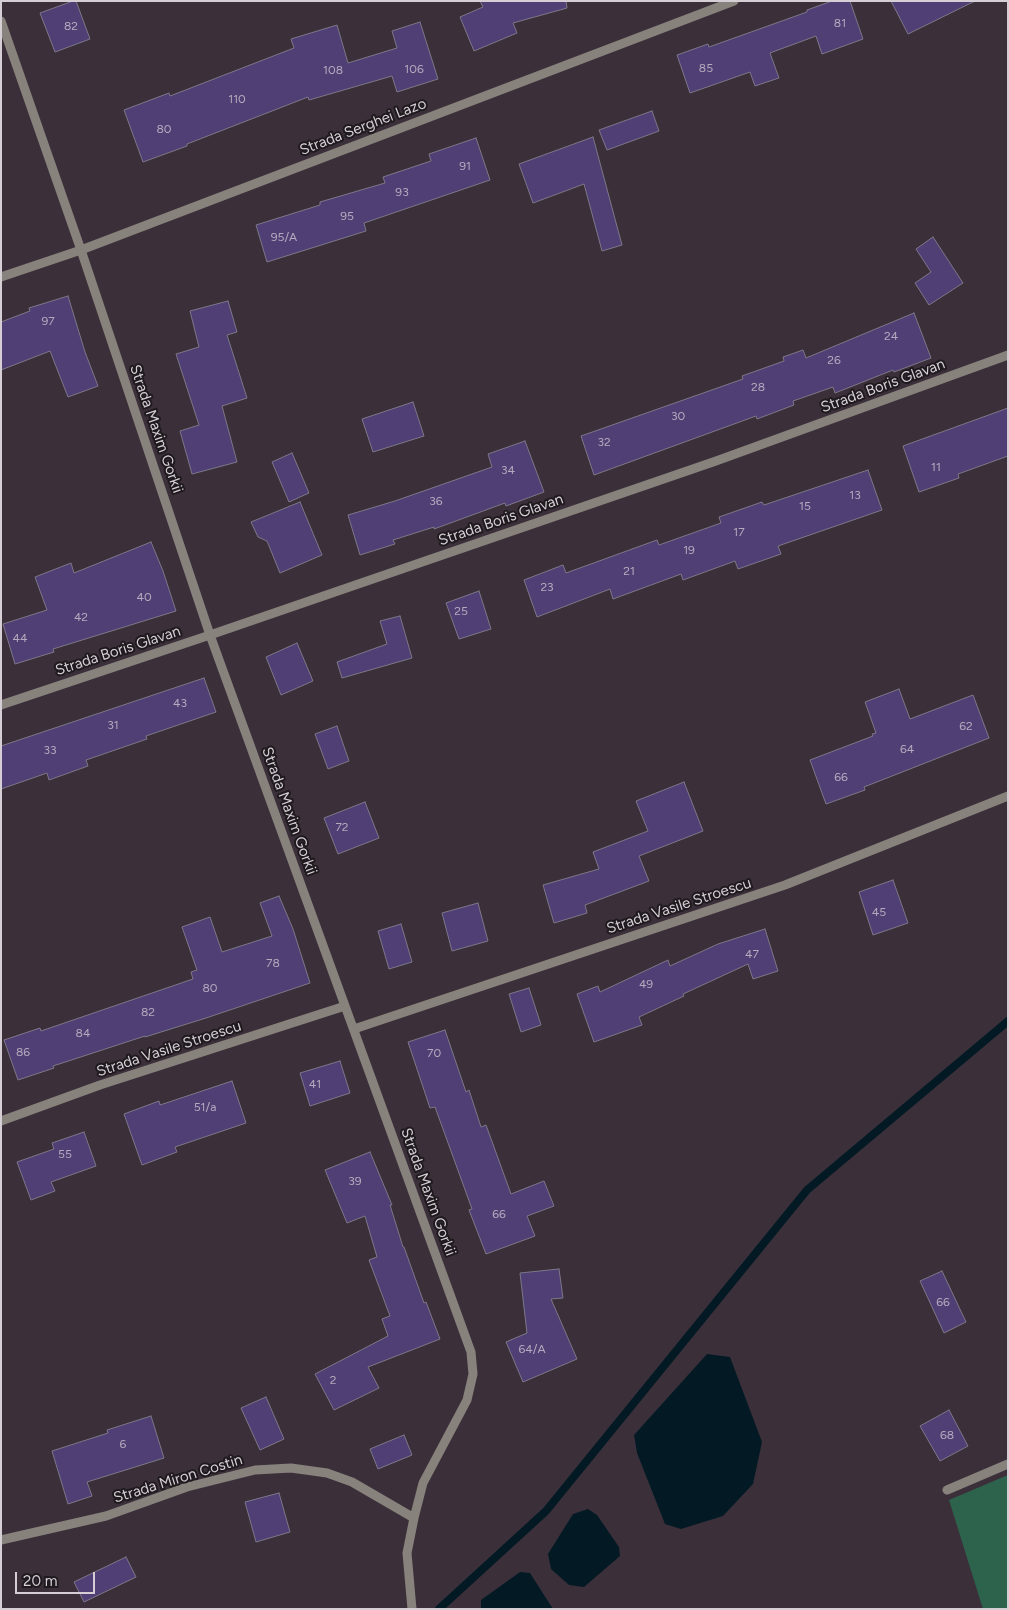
<!DOCTYPE html>
<style>
body{margin:0}
#map{position:relative;width:1009px;height:1610px;overflow:hidden;background:#3b303a;font-family:Figtree,sans-serif}
canvas{display:block}
.frame{position:absolute;inset:0;border:2px solid #d6ced5;pointer-events:none}
.scale{position:absolute;left:15px;top:1572px;width:80px;height:22px;box-sizing:border-box;border:2px solid #d6ced5;border-top:0;padding-left:6px;font-size:15px;line-height:18px;white-space:nowrap;color:#d6ced5;-webkit-text-stroke:4px #1f1a1e;paint-order:stroke}
</style>
<div id="map">
<canvas width="1009" height="1610"></canvas>
<div class="frame"></div>
<div class="scale">20 m</div>
</div>
<script>
const g = document.querySelector('canvas').getContext('2d');
g.lineJoin = 'round';
function fillPath(path, color) { g.fillStyle = color; g.fill(path, 'evenodd'); }
const toPath = rows => new Path2D(rows.map(r => 'M' + r).join(''));
function trace(path, color, width, dash) { g.strokeStyle = color; g.lineWidth = width; g.lineCap = dash ? 'butt' : 'round'; g.setLineDash(dash || []); g.stroke(path); }
function drawText(font, color, halo, rows, align = 'center') {
  g.font = font + ' Figtree,sans-serif'; g.lineWidth = 4; g.setLineDash([]); g.textBaseline = 'middle'; g.strokeStyle = halo; g.fillStyle = color; for (const [text, x, y, turn = 0] of rows) {
    g.save(); g.translate(x, y); g.rotate((+turn || 0) * Math.PI / 180); g.textAlign = isNaN(turn) ? turn : align; if (halo) g.strokeText(text, 0, 0); g.fillText(text, 0, 0); g.restore();
  }
}
const green = toPath([
 [1008,1475,1008,1609,983,1609,949,1500]
]);
const water = toPath([
 [707,1354,730,1357,762,1442,753,1484,723,1516,681,1529,665,1524,637,1453,634,1435],
 [588,1509,597,1515,619,1547,620,1556,584,1587,569,1585,551,1569,548,1554,573,1514],
 [520,1572,530,1573,553,1609,481,1609,481,1600]
]);
const stream = toPath([
 [439,1609,546,1511,807,1190,1008,1021]
]);
const building = toPath([
 [73,1,76,1,90,39,55,52,40,13,73,1],
 [480,1,566,1,567,8,513,23,517,33,474,51,460,17,483,7,480,1],
 [832,1,850,1,863,39,822,54,816,36,770,53,779,78,755,86,750,72,690,93,677,55,708,44,709,47,807,12,807,10,832,1],
 [891,1,975,1,908,34,891,1],
 [420,22,438,79,397,92,392,76,309,100,308,97,187,144,187,146,143,162,124,110,169,93,170,96,294,48,291,39,337,25,348,63,397,48,392,31,420,22],
 [652,111,659,131,607,150,599,130,652,111],
 [593,137,622,245,602,251,584,184,533,203,519,164,593,137],
 [476,138,490,180,364,223,366,231,267,262,256,225,320,205,320,202,385,183,383,177,431,161,429,154,476,138],
 [933,237,963,283,929,305,915,283,931,272,916,249,933,237],
 [68,296,85,352,98,386,68,397,50,351,1,370,1,322,30,311,29,308,68,296],
 [228,301,237,332,227,335,247,398,222,406,237,462,192,474,180,431,199,425,176,354,199,347,190,311,228,301],
 [914,313,931,358,894,372,893,370,835,393,833,387,793,401,794,405,757,419,756,416,594,475,581,436,743,379,742,376,784,361,783,357,803,350,806,358,914,313],
 [413,402,424,436,373,452,362,419,413,402],
 [1008,408,1008,456,958,474,959,478,919,492,903,446,1008,408],
 [525,441,544,492,506,506,505,503,434,529,434,527,393,540,395,544,360,555,348,515,395,501,492,467,488,454,525,441],
 [292,453,309,493,289,502,272,462,292,453],
 [868,470,882,510,778,546,781,554,738,569,735,561,683,580,681,574,613,599,610,589,537,617,524,580,563,565,566,573,657,540,659,545,721,523,719,517,762,502,764,505,868,470],
 [300,502,322,555,280,573,267,541,258,537,251,522,300,502],
 [151,542,163,571,176,611,53,649,54,652,15,664,3,624,47,610,35,577,71,563,74,573,151,542],
 [479,591,491,629,459,639,446,603,479,591],
 [400,616,412,658,342,678,337,662,387,644,380,621,400,616],
 [297,643,313,681,281,695,266,657,297,643],
 [204,678,216,712,146,736,147,739,86,760,88,766,49,780,47,773,1,789,1,746,204,678],
 [899,689,910,719,973,695,989,738,864,787,865,790,826,804,810,760,873,736,872,734,876,733,865,702,899,689],
 [337,726,349,761,328,769,315,734,337,726],
 [684,782,703,831,639,856,649,881,585,905,587,913,554,923,543,885,599,869,593,852,648,831,636,801,684,782],
 [365,802,379,838,338,854,324,818,365,802],
 [893,880,908,923,873,935,859,892,893,880],
 [279,896,293,929,310,983,206,1018,145,1037,145,1036,53,1066,54,1068,18,1080,4,1040,40,1028,41,1031,193,979,191,972,197,970,182,927,210,917,222,952,272,936,260,903,279,896],
 [478,903,488,941,452,951,442,913,478,903],
 [401,924,412,962,389,969,378,931,401,924],
 [765,929,778,971,753,979,748,964,683,994,684,996,639,1017,642,1025,594,1042,577,994,598,986,600,992,668,960,670,966,718,944,765,929],
 [529,988,541,1025,521,1032,509,994,529,988],
 [445,1030,466,1092,469,1090,481,1127,486,1125,511,1194,544,1181,554,1206,527,1216,535,1236,486,1254,469,1210,472,1209,435,1107,430,1108,408,1042,445,1030],
 [340,1061,350,1093,310,1106,300,1073,340,1061],
 [232,1081,246,1123,175,1147,177,1152,142,1165,124,1114,159,1101,160,1105,232,1081],
 [84,1132,96,1166,51,1182,55,1191,31,1200,17,1162,54,1149,52,1143,84,1132],
 [370,1152,392,1205,390,1205,403,1247,404,1247,424,1303,426,1302,440,1339,368,1367,379,1388,334,1410,315,1374,388,1336,382,1319,390,1316,369,1260,377,1257,365,1216,347,1223,325,1170,370,1152],
 [559,1269,563,1298,551,1299,577,1359,523,1382,506,1342,527,1333,520,1273,559,1269],
 [942,1271,966,1322,944,1333,920,1281,942,1271],
 [266,1397,284,1439,260,1450,241,1408,266,1397],
 [949,1410,968,1446,940,1461,920,1426,949,1410],
 [151,1416,164,1458,87,1482,92,1496,68,1504,52,1451,108,1433,107,1430,151,1416],
 [404,1435,412,1455,378,1469,370,1449,404,1435],
 [279,1493,290,1532,256,1542,245,1502,279,1493],
 [126,1557,136,1577,84,1602,74,1582,126,1557]
]);
const minor = toPath([
 [1,21,81,250,210,635,471,1352,473,1374,467,1400,423,1483,414,1518,407,1553,412,1609],
 [1,277,81,250,734,1],
 [1,705,210,635,716,461,1008,355],
 [354,1029,785,885,1008,796],
 [1,1121,100,1085,345,1006],
 [947,1490,1008,1464],
 [1,1540,106,1516,187,1487,255,1470,291,1468,327,1473,352,1482,414,1518]
]);
const numberNames = [
 ["81",840,23],
 ["82",71,26],
 ["85",706,68],
 ["106",414,69],
 ["108",333,70],
 ["110",237,99],
 ["80",164,129],
 ["91",465,166],
 ["93",402,192],
 ["95",347,216],
 ["95/A",284,237],
 ["97",48,321],
 ["24",891,336],
 ["26",834,360],
 ["28",758,387],
 ["30",678,416],
 ["32",604,442],
 ["11",936,467],
 ["34",508,470],
 ["13",855,495],
 ["36",436,501],
 ["15",805,506],
 ["17",739,532],
 ["19",689,550],
 ["21",629,571],
 ["23",547,587],
 ["40",144,597],
 ["25",461,611],
 ["42",81,617],
 ["44",20,638],
 ["43",180,703],
 ["31",113,725],
 ["62",966,726],
 ["64",907,749],
 ["33",50,750],
 ["66",841,777],
 ["72",342,827],
 ["45",879,912],
 ["47",752,954],
 ["78",273,963],
 ["49",646,984],
 ["80",210,988],
 ["82",148,1012],
 ["84",83,1033],
 ["86",23,1052],
 ["70",434,1053],
 ["41",315,1084],
 ["51/a",205,1107],
 ["55",65,1154],
 ["39",355,1181],
 ["66",499,1214],
 ["66",943,1302],
 ["64/A",532,1349],
 ["2",333,1380],
 ["68",947,1435],
 ["6",123,1444]
];
const streetNames = [
 ["Strada Serghei Lazo",363,127,-21],
 ["Strada Boris Glavan",883,386,-20],
 ["Strada Maxim Gorkii",156,429,71],
 ["Strada Boris Glavan",501,520,-19],
 ["Strada Boris Glavan",118,651,-18],
 ["Strada Maxim Gorkii",289,811,70],
 ["Strada Vasile Stroescu",679,906,-18],
 ["Strada Vasile Stroescu",169,1049,-18],
 ["Strada Maxim Gorkii",428,1192,70],
 ["Strada Miron Costin",178,1479,-17]
];
fillPath(green, '#2d634d');
fillPath(water, '#031a25');
trace(stream, '#031a25', 8);
fillPath(building, '#503f75');
trace(building, '#7c7888', 1);
trace(minor, '#87827c', 9);
drawText('12px', '#b4aabd', null, numberNames);
drawText('15px', '#d6ced5', '#1f1a1e', streetNames);
</script>
